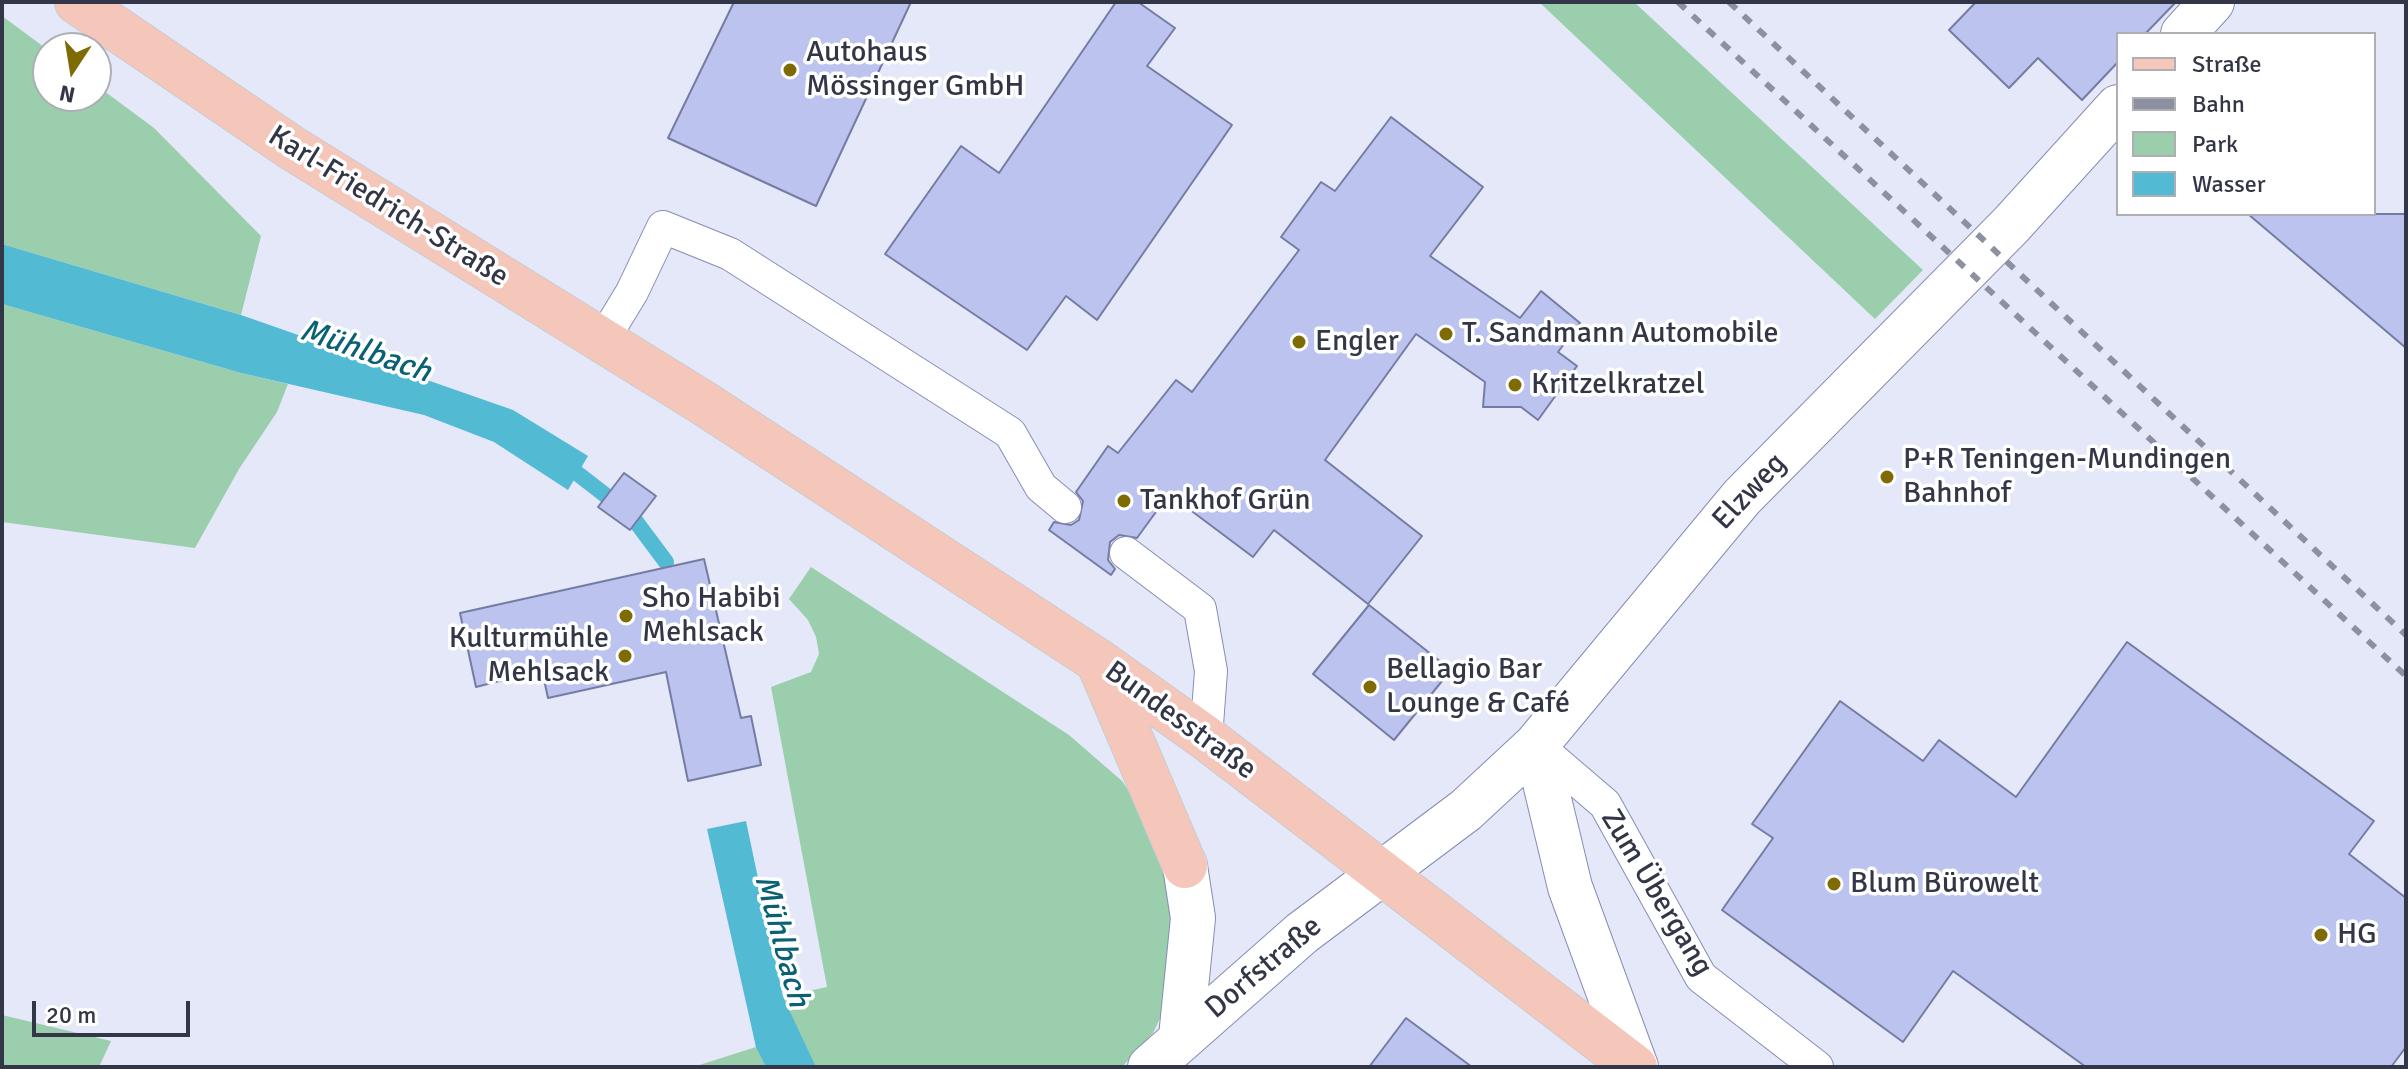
<!DOCTYPE html>
<meta charset="utf-8">
<style>
body{margin:0}
#map{position:relative;width:2408px;height:1069px;overflow:hidden;background:#e4e8f9;font-family:Signika,sans-serif}
canvas{display:block}
.frame{position:absolute;inset:0;border:4px solid #333647;pointer-events:none}
.legend{position:absolute;left:2116px;top:32px;width:260px;height:184px;box-sizing:border-box;background:#fff;border:2px solid #adafb5;margin:0;padding:10px 14px;list-style:none;font-size:24px;color:#333647}
.legend li{display:flex;align-items:center;gap:16px;height:40px}
.legend b{width:40px;border:2px solid #adafb5}
.north{position:absolute;left:32px;top:32px;width:80px;height:80px;box-sizing:border-box;background:#fff;border:2px solid #adafb5;border-radius:50%;rotate:192deg;font-size:22px;font-weight:700;line-height:32px;text-align:center;color:#333647}
.north::after{content:'';display:block;margin:auto;width:28px;height:36px;background:#7e6b04;clip-path:polygon(50% 0,100% 100%,50% 72%,0 100%)}
.scale{position:absolute;left:32px;top:1001px;width:158px;height:36px;box-sizing:border-box;border:4px solid #333647;border-top:0;padding-left:10px;font-size:24px;line-height:28px;white-space:nowrap;color:#333647;-webkit-text-stroke:6px #fff;paint-order:stroke}
</style>
<div id="map">
<canvas width="2408" height="1069"></canvas>
<div class="frame"></div>
<ul class="legend">
<li><b style="height:10px;background:#f5c7ba"></b>Straße</li>
<li><b style="height:10px;background:#8d90a1"></b>Bahn</li>
<li><b style="height:22px;background:#9acead"></b>Park</li>
<li><b style="height:22px;background:#53bad3"></b>Wasser</li>
</ul>
<div class="north">N</div>
<div class="scale">20 m</div>
</div>
<script>
const g = document.querySelector('canvas').getContext('2d');
g.lineJoin = 'round';
function fillPath(path, color) { g.fillStyle = color; g.fill(path, 'evenodd'); }
const toPath = rows => new Path2D(rows.map(r => 'M' + r).join(''));
function trace(path, color, width, dash) { g.strokeStyle = color; g.lineWidth = width; g.lineCap = dash ? 'butt' : 'round'; g.setLineDash(dash || []); g.stroke(path); }
function drawText(font, color, halo, rows, align = 'center') {
  g.font = font + ' Signika,sans-serif'; g.lineWidth = 7; g.setLineDash([]); g.textBaseline = 'middle'; g.strokeStyle = halo; g.fillStyle = color; for (const [text, x, y, turn = 0] of rows) {
    g.save(); g.translate(x, y); g.rotate((+turn || 0) * Math.PI / 180); g.textAlign = isNaN(turn) ? turn : align; if (halo) g.strokeText(text, 0, 0); g.fillText(text, 0, 0); g.restore();
  }
}
const green = toPath([
 [1539,2,1634,2,1923,270,1875,319],
 [2,16,48,50,48,96,96,96,96,85,154,128,261,236,241,315,2,244],
 [2,304,241,373,288,384,277,412,239,469,195,548,2,522],
 [811,567,1069,735,1122,781,1162,841,1179,894,1174,989,1153,1033,1122,1067,693,1067,756,1047,748,1004,827,987,771,687,811,672,819,654,816,637,808,620,789,599],
 [2,1015,111,1041,99,1067,2,1067]
]);
const water = toPath([
 [2,244,241,315,513,410,588,456,568,490,494,442,424,415,241,373,2,304],
 [746,821,783,997,816,1067,766,1067,756,1047,707,829]
]);
const stream = toPath([
 [560,460,631,515,666,562]
]);
const building = toPath([
 [734,2,911,2,816,206,668,138,734,2],
 [1116,2,1138,2,1175,28,1147,66,1232,125,1097,320,1066,296,1027,350,885,254,961,146,999,173,1116,2],
 [1976,2,2176,2,2145,34,2118,34,2118,62,2082,100,2038,58,2009,88,1949,30,1976,2],
 [1391,117,1483,187,1430,256,1520,318,1541,291,1580,323,1558,352,1577,366,1538,420,1521,407,1483,407,1485,382,1416,334,1325,460,1422,536,1368,604,1274,530,1253,557,1169,494,1137,538,1119,535,1110,542,1108,560,1115,569,1111,575,1049,530,1054,522,1071,525,1079,520,1083,501,1076,492,1108,446,1118,453,1176,380,1192,392,1299,250,1281,237,1321,182,1335,191,1391,117],
 [2248,214,2406,214,2406,348,2248,214],
 [624,473,656,496,630,530,598,507,624,473],
 [704,559,741,718,751,716,761,765,688,781,666,672,548,698,542,670,476,687,460,613,704,559],
 [1369,605,1451,670,1394,740,1313,674,1369,605],
 [2127,642,2374,821,2349,854,2406,898,2406,1047,2391,1067,2086,1067,1953,971,1903,1042,1722,910,1773,838,1752,824,1840,701,1923,761,1939,740,2016,797,2127,642],
 [1406,1018,1472,1067,1369,1067,1406,1018]
]);
const service = toPath([
 [601,343,632,292,663,227,730,254,1010,433,1041,487,1065,507],
 [1126,553,1200,609,1211,671,1206,738],
 [1536,745,1605,804,1701,977,1817,1067]
]);
const tertiary = toPath([
 [2183,34,2212,2],
 [1536,745,1570,887,1636,1067],
 [1181,1037,1193,918,1185,866],
 [1150,1067,1302,933,1466,810,1536,745,1742,497,2011,225,2118,107]
]);
const primary = toPath([
 [77,2,292,148,705,404,1098,661,1206,738,1635,1067],
 [1098,661,1185,866]
]);
const rail = toPath([
 [1678,2,2406,676],
 [1729,2,2406,635]
]);
const markers = [
 [790,70,8,"#7e6b04"],
 [1446,334,8,"#7e6b04"],
 [1299,342,8,"#7e6b04"],
 [1515,385,8,"#7e6b04"],
 [1887,477,8,"#7e6b04"],
 [1124,501,8,"#7e6b04"],
 [626,616,8,"#7e6b04"],
 [625,656,8,"#7e6b04"],
 [1370,687,8,"#7e6b04"],
 [1834,884,8,"#7e6b04"],
 [2321,935,8,"#7e6b04"]
];
const poiNames = [
 ["Autohaus",806,53],
 ["Mössinger GmbH",806,87],
 ["T. Sandmann Automobile",1462,334],
 ["Engler",1315,342],
 ["Kritzelkratzel",1531,385],
 ["P+R Teningen-Mundingen",1903,460],
 ["Bahnhof",1903,494],
 ["Tankhof Grün",1140,501],
 ["Sho Habibi",642,599],
 ["Mehlsack",642,633],
 ["Kulturmühle",609,639,"right"],
 ["Mehlsack",609,673,"right"],
 ["Bellagio Bar",1386,670],
 ["Lounge & Café",1386,704],
 ["Blum Bürowelt",1850,884],
 ["HG",2337,935]
];
const streetNames = [
 ["Karl-Friedrich-Straße",388,207,32],
 ["Elzweg",1750,492,-47],
 ["Bundesstraße",1180,721,36],
 ["Zum Übergang",1656,893,59],
 ["Dorfstraße",1264,968,-40]
];
const waterNames = [
 ["Mühlbach",365,352,19],
 ["Mühlbach",781,941,75]
];
fillPath(green, '#9acead');
fillPath(water, '#53bad3');
trace(stream, '#53bad3', 16);
fillPath(building, '#bbc3ee');
trace(building, '#757ca3', 2);
trace(service, '#868db5', 34);
trace(tertiary, '#868db5', 46);
trace(primary, '#cacbcf', 46);
trace(service, '#fff', 32);
trace(tertiary, '#fff', 44);
trace(primary, '#f5c7ba', 44);
trace(rail, '#8d90a1', 6, [10, 10]);
for (const [x, y, r, color] of markers) { const dot = new Path2D(); dot.arc(x, y, r, 0, 2 * Math.PI); g.fillStyle = color; g.fill(dot); trace(dot, '#fff', 3); }
drawText('30px', '#333647', '#fff', poiNames, 'left');
drawText('30px', '#333647', '#fff', streetNames);
drawText('italic 32px', '#096173', '#fff', waterNames);
</script>
